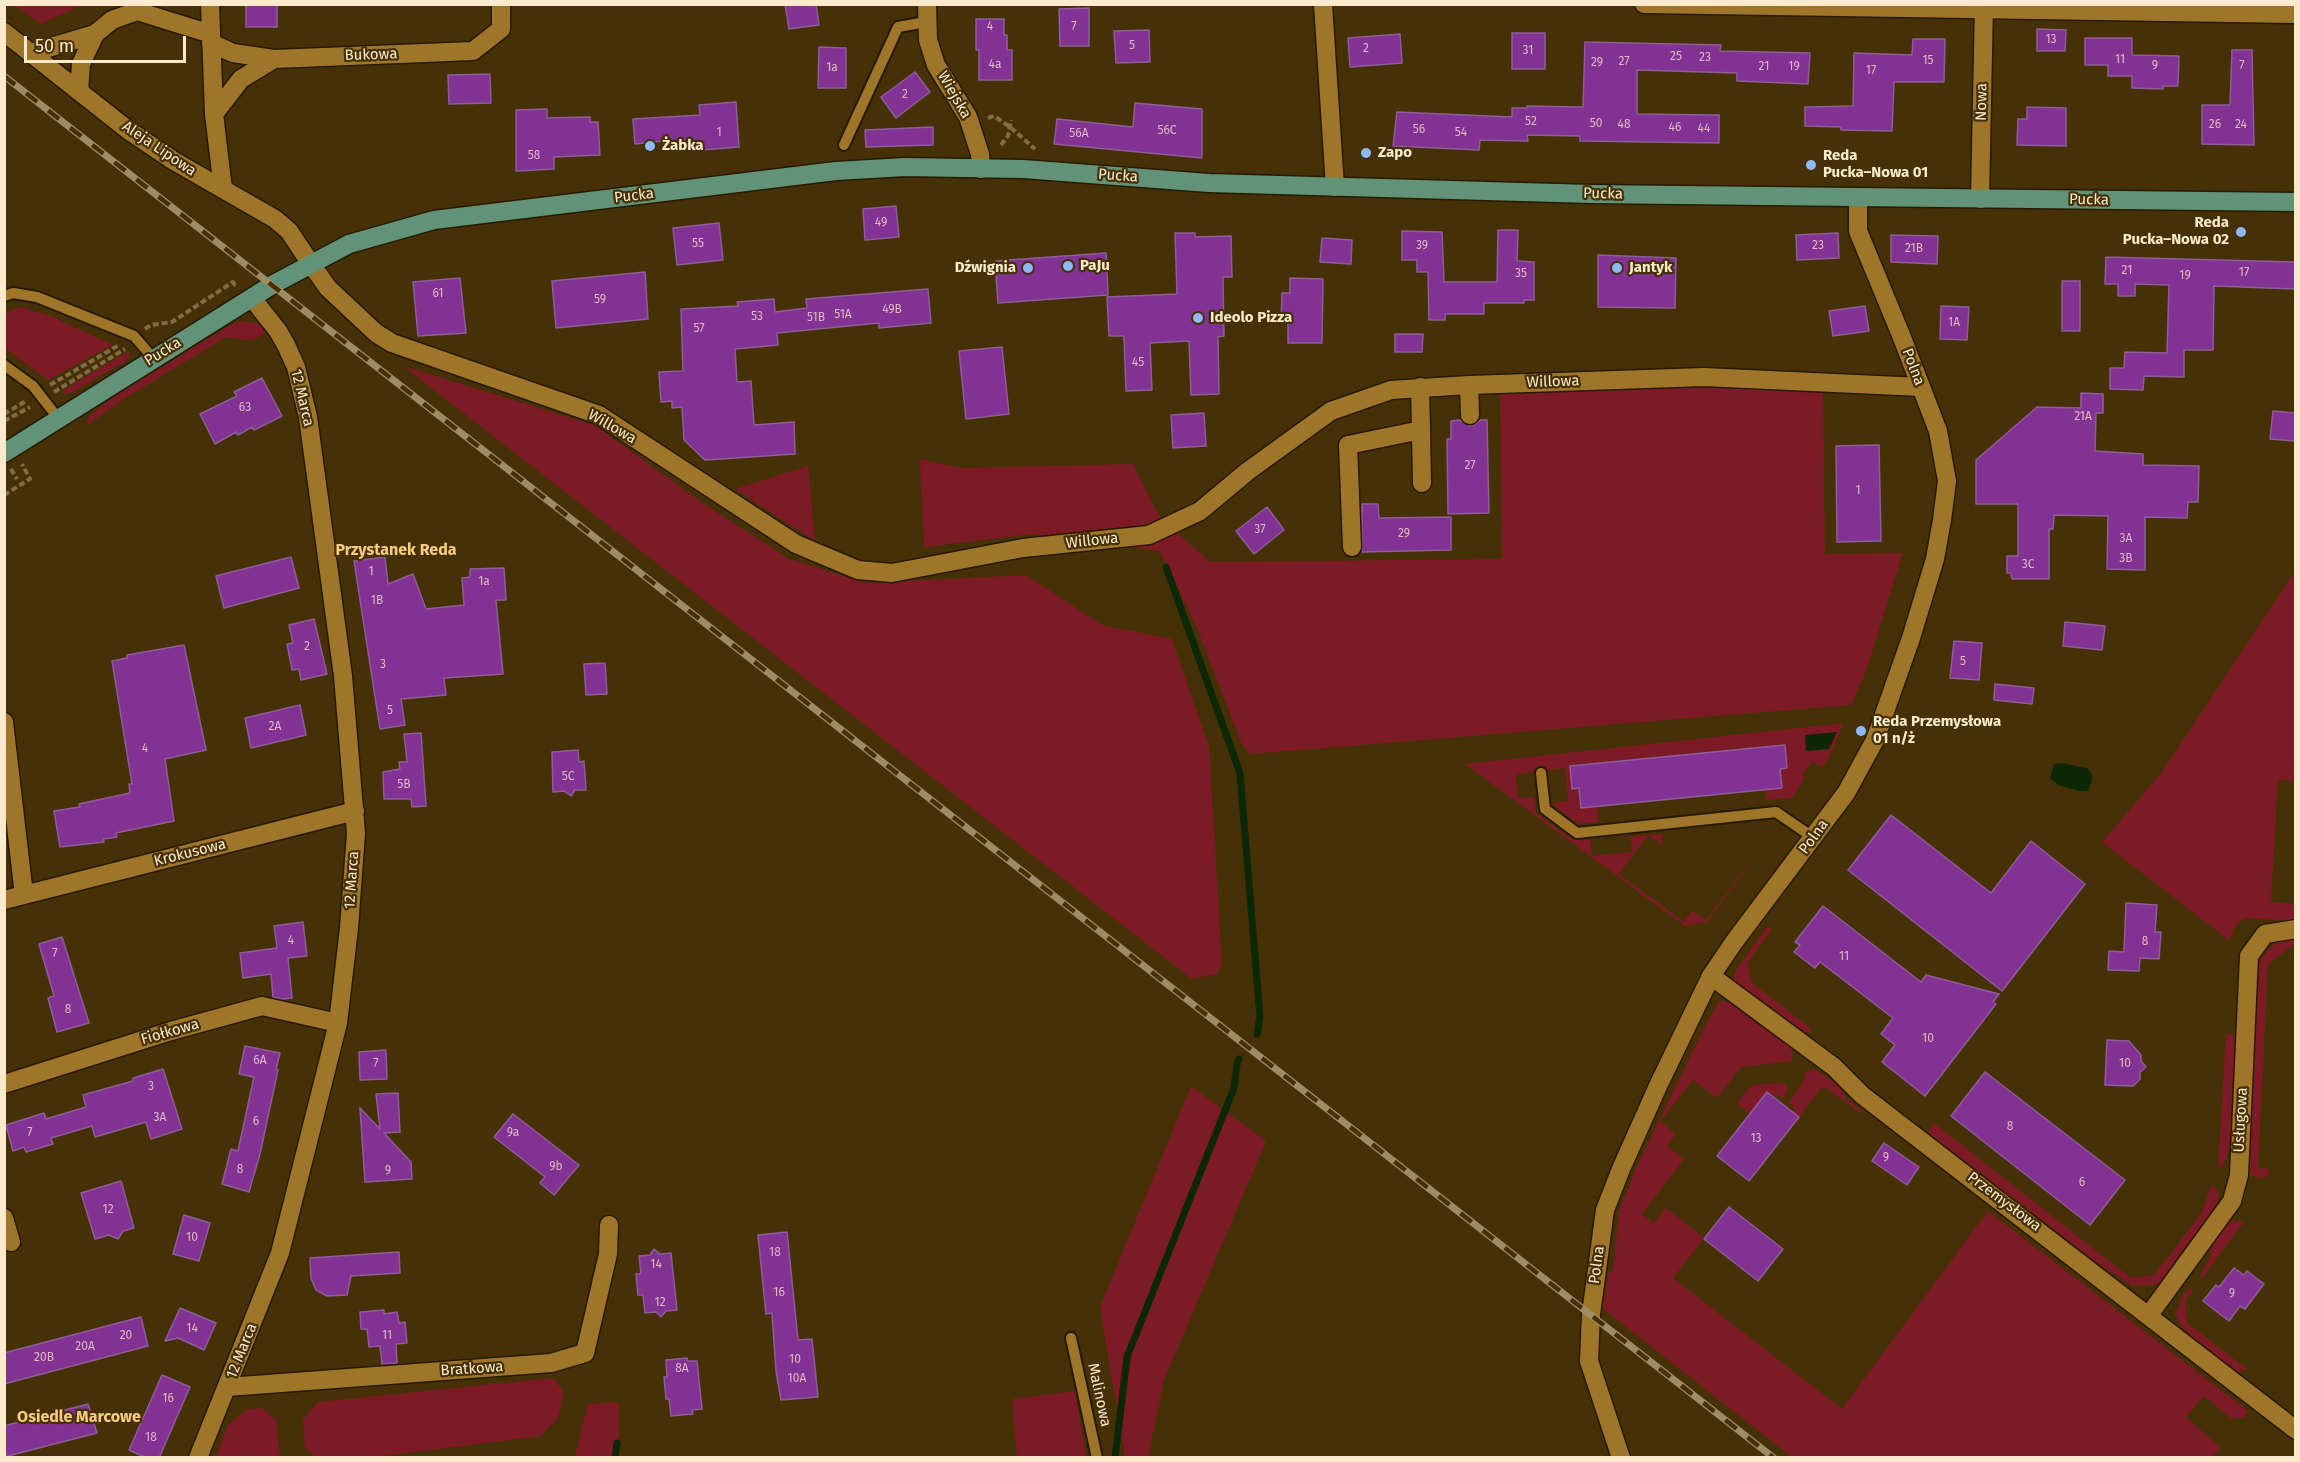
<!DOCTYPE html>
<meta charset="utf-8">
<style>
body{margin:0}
#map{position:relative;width:2300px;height:1462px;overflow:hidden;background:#463106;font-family:"Fira Sans",sans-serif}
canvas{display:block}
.frame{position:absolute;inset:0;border:6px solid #fceacd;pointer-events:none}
.scale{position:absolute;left:24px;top:36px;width:162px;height:27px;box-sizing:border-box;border:3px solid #fceacd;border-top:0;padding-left:8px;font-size:18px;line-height:21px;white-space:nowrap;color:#fceacd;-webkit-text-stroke:4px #463106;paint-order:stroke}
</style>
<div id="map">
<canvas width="2300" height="1462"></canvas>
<div class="frame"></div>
<div class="scale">50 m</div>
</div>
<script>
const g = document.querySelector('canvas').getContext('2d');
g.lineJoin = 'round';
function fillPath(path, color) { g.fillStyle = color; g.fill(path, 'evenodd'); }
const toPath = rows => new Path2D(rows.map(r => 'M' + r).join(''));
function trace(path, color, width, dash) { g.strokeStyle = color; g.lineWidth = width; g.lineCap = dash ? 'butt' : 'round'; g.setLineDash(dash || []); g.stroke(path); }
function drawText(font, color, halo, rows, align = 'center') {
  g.font = font + ' "Fira Sans",sans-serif'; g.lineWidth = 4.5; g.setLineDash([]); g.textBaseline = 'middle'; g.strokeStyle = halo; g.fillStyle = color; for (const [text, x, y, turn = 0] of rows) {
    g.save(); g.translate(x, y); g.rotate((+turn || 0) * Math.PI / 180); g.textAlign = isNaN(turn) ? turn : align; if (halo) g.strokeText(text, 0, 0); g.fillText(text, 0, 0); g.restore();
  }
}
const green = toPath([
 [15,5,81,5,41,24],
 [21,307,48,315,113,345,48,380,5,348,5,313],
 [242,321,259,324,267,331,252,341,226,337,130,395,87,425,90,415,118,394,234,323],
 [129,351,129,357,126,361,103,374,73,392,66,394,60,392],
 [403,366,594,425,707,506,789,559,866,583,1026,575,1102,625,1172,639,1209,747,1222,963,1217,974,1192,979],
 [1732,384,1823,389,1825,554,1903,553,1865,674,1851,705,1251,754,1242,745,1197,628,1160,551,1033,534,924,547,920,459,960,468,1133,464,1152,503,1162,519,1210,562,1502,559,1500,390],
 [808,466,815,541,735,489],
 [2295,571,2295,781,2278,780,2271,902,2295,904,2295,921,2244,918,2234,927,2230,941,2102,842,2162,772],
 [1844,723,1829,757,1822,767,1812,762,1802,775,1805,778,1792,798,1766,800,1766,790,1782,788,1780,769,1787,768,1785,745,1571,766,1572,789,1579,788,1597,806,1599,822,1578,824,1551,803,1568,801,1565,768,1516,774,1518,798,1534,797,1536,813,1573,840,1590,839,1592,856,1632,852,1631,836,1661,834,1662,845,1648,835,1619,874,1684,922,1692,911,1706,920,1772,834,1707,922,1685,926,1465,764],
 [1768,926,1772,929,1748,962,1751,982,1813,1030,1801,1034,1736,983,1734,978,1736,970],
 [2289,937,2295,937,2295,944,2268,964,2258,1168,2269,1169,2268,1176,2259,1179,2250,1174,2247,1167,2256,967,2270,947],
 [1720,1001,1731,1003,1792,1048,1792,1061,1741,1067,1717,1098,1693,1080,1660,1121,1676,1134,1667,1146,1684,1159,1642,1214,1654,1223,1666,1208,1704,1238,1673,1278,1842,1409,1988,1211,2248,1411,2245,1417,2232,1419,2204,1396,2186,1417,2221,1448,2212,1457,1792,1457,1602,1308,1609,1272,1613,1271,1619,1210,1638,1164,1708,1020],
 [2226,1034,2235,1035,2233,1127,2227,1156,2221,1168,2218,1168],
 [1814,1069,1840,1086,1846,1099,1860,1109,1861,1113,1823,1086,1799,1117,1793,1112,1795,1109,1789,1103,1804,1080,1805,1072],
 [1782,1083,1786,1085,1788,1090,1783,1099,1776,1094,1774,1097,1767,1092,1749,1114,1737,1104,1752,1085],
 [1191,1086,1266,1141,1164,1380,1148,1457,1125,1457,1100,1307],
 [1934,1123,2131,1278,2154,1275,2201,1214,2211,1185,2216,1188,2219,1198,2211,1219,2163,1281,2154,1285,2133,1286,2093,1260,1928,1133],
 [2228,1220,2244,1222,2202,1278,2200,1275,2210,1258,2212,1241],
 [2190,1288,2193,1290,2185,1300,2187,1323,2247,1369,2236,1373,2204,1348,2179,1324,2176,1312,2183,1295],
 [553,1378,564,1392,558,1418,541,1436,367,1458,316,1457,305,1448,303,1419,318,1402],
 [1075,1391,1086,1457,1017,1457,1012,1399],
 [618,1402,620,1457,575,1457,588,1404],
 [262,1408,276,1420,280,1457,216,1457,228,1425,248,1409]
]);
const water = toPath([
 [1837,732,1829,749,1806,751,1805,735],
 [2061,763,2087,768,2092,774,2092,781,2088,791,2079,791,2058,785,2050,778,2054,764]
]);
const stream = toPath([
 [1166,567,1240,773,1260,1017,1257,1034],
 [615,1458,617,1443],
 [1115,1458,1127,1357,1234,1088,1237,1064,1239,1059]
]);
const building = toPath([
 [246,4,277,4,277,27,246,27,246,4],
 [785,4,816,4,819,25,789,29,785,4],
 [1089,8,1089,46,1060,46,1059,9,1089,8],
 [976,19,1004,19,1004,35,1007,35,1007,50,1012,50,1012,80,979,80,979,50,976,50,976,19],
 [2037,29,2066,30,2065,51,2037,51,2037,29],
 [1149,30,1150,62,1116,63,1114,31,1149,30],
 [1512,33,1545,33,1545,69,1512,69,1512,33],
 [1400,34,1402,63,1350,67,1348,38,1400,34],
 [2085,38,2132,38,2132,55,2179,56,2178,86,2163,86,2163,89,2132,88,2132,76,2108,76,2108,65,2085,65,2085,38],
 [1913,39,1945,39,1944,82,1894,82,1892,131,1841,130,1841,127,1805,126,1805,107,1853,106,1854,53,1912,55,1913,39],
 [1585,42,1721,45,1720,51,1810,53,1808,84,1737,81,1737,73,1637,70,1637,114,1719,115,1719,143,1580,141,1580,136,1527,135,1528,141,1480,140,1479,150,1393,146,1397,112,1512,117,1512,108,1527,108,1527,106,1583,107,1585,42],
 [819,47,846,48,846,88,818,88,819,47],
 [2232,50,2252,50,2254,145,2202,144,2202,105,2230,105,2232,50],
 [915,72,930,92,896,118,881,97,915,72],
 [490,74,491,103,449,104,448,75,490,74],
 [736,102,739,147,702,150,701,144,664,147,663,141,635,144,633,119,700,115,699,105,736,102],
 [1135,103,1202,109,1202,158,1054,144,1057,119,1133,127,1135,103],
 [2027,107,2066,108,2066,146,2017,145,2018,119,2027,119,2027,107],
 [547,109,547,118,590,117,590,122,598,122,600,155,554,157,554,169,516,171,516,110,547,109],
 [933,127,933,145,866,147,865,130,933,127],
 [896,206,899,237,865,240,863,209,896,206],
 [719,223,723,260,677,265,673,228,719,223],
 [1498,230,1518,230,1517,261,1534,262,1534,300,1524,300,1524,303,1484,303,1484,314,1445,314,1445,320,1429,320,1428,272,1417,272,1417,260,1402,260,1402,231,1442,232,1444,282,1497,282,1498,230],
 [1175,233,1195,233,1195,237,1231,236,1232,277,1223,277,1224,336,1218,337,1219,394,1191,395,1189,341,1150,343,1152,390,1126,391,1124,336,1109,336,1107,297,1177,294,1175,233],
 [1838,233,1839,258,1797,260,1796,235,1838,233],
 [1891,235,1938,236,1937,264,1891,262,1891,235],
 [1322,238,1352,240,1351,264,1320,262,1322,238],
 [1106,253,1108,295,998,303,995,261,1106,253],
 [1598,255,1676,258,1675,308,1598,307,1598,255],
 [2106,257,2295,262,2295,289,2214,286,2213,350,2184,350,2184,377,2144,376,2143,390,2110,389,2110,368,2124,368,2125,352,2167,353,2169,285,2135,284,2135,296,2118,296,2118,284,2105,284,2106,257],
 [645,272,648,319,556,328,552,281,645,272],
 [460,278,466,333,418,336,413,282,460,278],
 [1290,278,1323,279,1322,343,1288,343,1288,321,1281,321,1282,293,1290,293,1290,278],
 [2062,281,2080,281,2080,331,2062,331,2062,281],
 [928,289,931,323,879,328,879,323,777,333,778,345,735,349,737,382,751,381,754,425,794,422,795,454,705,460,684,440,682,407,672,408,672,401,661,402,659,372,683,371,681,309,738,306,737,302,774,299,775,312,807,308,806,299,928,289],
 [1865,306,1869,331,1833,336,1829,311,1865,306],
 [1941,306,1969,307,1967,340,1940,339,1941,306],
 [1395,334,1423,334,1422,352,1395,352,1395,334],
 [1002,347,1009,414,966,419,959,351,1002,347],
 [262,378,282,416,254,430,252,427,238,435,236,432,215,444,200,414,237,396,234,392,262,378],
 [2081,393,2103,394,2103,413,2096,413,2095,451,2143,454,2143,465,2199,466,2198,502,2188,502,2187,518,2145,517,2145,570,2107,569,2108,516,2054,515,2053,529,2049,529,2049,579,2012,579,2011,573,2007,573,2007,556,2018,556,2018,504,1976,504,1976,460,2037,407,2081,408,2081,393],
 [2273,411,2295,413,2295,441,2270,439,2273,411],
 [1204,413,1206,446,1173,448,1171,415,1204,413],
 [1460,420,1470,426,1475,425,1480,420,1487,420,1489,513,1448,514,1447,439,1451,439,1451,421,1460,420],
 [1879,445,1881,541,1837,542,1836,446,1879,445],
 [1362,504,1378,504,1379,518,1451,517,1451,550,1362,552,1362,504],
 [1267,507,1284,530,1254,554,1236,531,1267,507],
 [291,557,299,588,224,608,216,576,291,557],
 [385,557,388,584,413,574,426,609,464,605,462,578,470,577,470,569,504,568,506,600,496,600,503,674,444,678,446,695,401,699,405,725,380,729,354,561,385,557],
 [314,619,327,674,301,680,299,669,292,670,287,644,293,643,289,625,314,619],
 [2065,622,2105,626,2102,650,2063,646,2065,622],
 [1954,641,1982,643,1979,680,1950,678,1954,641],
 [184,645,206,750,165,759,174,821,116,833,117,837,103,839,104,842,60,847,54,811,80,807,79,804,130,793,129,784,132,784,112,661,127,658,127,655,184,645],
 [605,663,607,694,586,695,584,664,605,663],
 [1995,684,2034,688,2032,704,1994,700,1995,684],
 [300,705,306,735,251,748,245,718,300,705],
 [421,733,426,806,412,807,411,799,384,799,383,772,400,769,399,762,407,762,404,734,421,733],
 [1785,745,1787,768,1780,769,1782,788,1581,808,1579,788,1572,789,1570,766,1785,745],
 [578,750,579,762,584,761,586,790,575,790,571,796,564,791,553,792,552,752,578,750],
 [1891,815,1991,893,2031,841,2085,884,2002,991,1848,870,1891,815],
 [2126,903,2157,905,2155,932,2161,932,2159,959,2140,958,2139,971,2108,970,2109,951,2124,952,2126,903],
 [1823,906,1921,982,1926,975,1999,994,1993,1002,1996,1004,1925,1096,1882,1062,1895,1045,1881,1034,1893,1018,1820,962,1815,968,1794,952,1800,945,1795,942,1823,906],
 [303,922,307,956,288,958,292,998,282,999,273,997,271,974,243,978,240,953,277,948,274,926,303,922],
 [62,937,89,1023,57,1032,48,998,54,996,39,944,62,937],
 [2107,1040,2129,1041,2141,1055,2141,1061,2146,1067,2140,1072,2140,1079,2133,1086,2105,1085,2107,1040],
 [245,1046,280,1053,276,1069,278,1070,260,1154,249,1192,222,1184,231,1149,238,1151,254,1077,239,1074,245,1046],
 [386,1050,387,1079,360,1080,359,1052,386,1050],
 [163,1069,182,1129,151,1139,146,1122,95,1137,92,1126,51,1138,53,1144,26,1152,24,1147,13,1151,6,1125,44,1113,46,1119,86,1107,83,1095,133,1081,133,1078,163,1069],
 [1985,1072,2125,1180,2090,1225,1951,1116,1985,1072],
 [1767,1092,1799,1117,1749,1181,1717,1156,1767,1092],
 [398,1093,400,1132,384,1133,411,1162,412,1179,365,1182,360,1108,380,1129,376,1094,398,1093],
 [513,1114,579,1165,554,1195,540,1183,545,1177,494,1137,513,1114],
 [1884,1143,1919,1167,1907,1185,1872,1161,1884,1143],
 [121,1181,134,1228,123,1231,118,1239,109,1235,95,1239,81,1193,121,1181],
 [1729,1207,1783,1249,1758,1281,1704,1239,1729,1207],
 [184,1215,210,1223,199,1261,173,1254,184,1215],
 [787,1232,798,1340,812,1339,818,1397,781,1400,776,1371,772,1313,766,1314,758,1235,787,1232],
 [654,1249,660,1254,671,1253,677,1310,666,1311,661,1317,656,1312,645,1313,643,1295,638,1295,636,1274,641,1274,639,1256,650,1255,654,1249],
 [399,1252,400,1273,351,1276,347,1295,327,1296,316,1290,311,1278,310,1258,399,1252],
 [2234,1268,2244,1275,2247,1271,2264,1284,2245,1309,2240,1306,2229,1321,2203,1301,2216,1285,2219,1287,2234,1268],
 [180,1308,216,1323,204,1350,178,1338,165,1341,180,1308],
 [384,1310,384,1314,397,1312,399,1323,405,1322,407,1343,396,1344,397,1363,382,1364,380,1346,369,1347,367,1329,361,1329,360,1312,384,1310],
 [141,1317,148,1346,4,1384,4,1353,141,1317],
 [687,1358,687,1361,697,1361,702,1409,692,1410,693,1414,671,1416,669,1399,666,1399,664,1377,667,1377,666,1360,687,1358],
 [162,1375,190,1387,159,1458,147,1458,129,1450,162,1375],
 [88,1404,97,1433,4,1457,4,1426,88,1404]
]);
const path = toPath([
 [988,118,994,116,1010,127,1035,149],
 [1001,145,1008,136,1011,120],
 [145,329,151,325,172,322,233,282,235,285,237,284],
 [50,385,119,345],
 [54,392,125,349],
 [4,414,26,401],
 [4,421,30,407],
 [11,469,17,479],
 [4,495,30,479,22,464]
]);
const service = toPath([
 [844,145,898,27,926,22],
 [4,296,13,293,37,297,134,336,153,358],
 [4,365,33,386,58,418],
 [1541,773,1545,809,1577,833,1776,812,1814,838],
 [1071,1338,1097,1458]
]);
const minor = toPath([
 [210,4,214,114,223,189],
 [927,4,928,40,936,65,968,117,980,154,981,169],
 [1323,4,1335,187],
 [1644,4,2296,14],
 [211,43,233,53,274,59,473,51,501,29,501,4],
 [31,53,95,34,112,20,137,11,211,34],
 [79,91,81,64,95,34],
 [214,114,241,79,274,59],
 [311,264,328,288,376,333,392,343,599,415,796,544,858,570,892,573,1023,548,1149,535,1200,511,1248,471,1331,411,1391,390,1469,385,1704,377,1921,387],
 [1469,385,1470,415],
 [1420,387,1421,430],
 [1352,547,1348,445,1421,430,1422,483],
 [4,722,24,895],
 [4,900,355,811],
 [1711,976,1834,1067,1862,1095,2296,1430],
 [4,1084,171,1031,262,1006,338,1023],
 [4,1218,11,1242],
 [2149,1315,2232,1201,2239,1175,2249,956,2265,934,2296,929],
 [227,1387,551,1363,585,1353,608,1254,609,1225],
 [198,1458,280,1253,338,1023,349,928,356,833,343,676,308,417,296,367,286,345,278,331,252,298]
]);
const tertiary = toPath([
 [4,32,128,130,174,161,275,219,289,231,311,264],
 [1980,199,1984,4],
 [1621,1458,1589,1361,1591,1314,1605,1210,1621,1169,1658,1086,1711,976,1734,942,1846,793,1875,740,1911,638,1935,559,1942,520,1947,481,1938,431,1901,335,1858,231,1858,197]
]);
const primary = toPath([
 [4,453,272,285,349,244,434,220,836,171,905,167,1023,169,1209,183,1591,194,2296,202]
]);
const rail = toPath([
 [4,76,1774,1458]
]);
const markers = [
 [650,146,6,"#8fb8fd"],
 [1366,153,6,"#8fb8fd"],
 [1811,165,6,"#8fb8fd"],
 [2241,232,6,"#8fb8fd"],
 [1068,266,6,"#8fb8fd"],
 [1028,268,6,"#8fb8fd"],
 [1617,268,6,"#8fb8fd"],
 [1198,318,6,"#8fb8fd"],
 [1861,731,6,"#8fb8fd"]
];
const numberNames = [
 ["4",990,27],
 ["7",1074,27],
 ["13",2051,40],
 ["5",1132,46],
 ["2",1366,49],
 ["31",1528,51],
 ["25",1676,57],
 ["23",1705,58],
 ["11",2120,60],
 ["15",1928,61],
 ["27",1624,62],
 ["29",1597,63],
 ["4a",995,65],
 ["9",2155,66],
 ["7",2242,66],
 ["21",1764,67],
 ["19",1794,67],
 ["1a",832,68],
 ["17",1871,71],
 ["2",905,95],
 ["52",1531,122],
 ["50",1596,124],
 ["48",1624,125],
 ["26",2215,125],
 ["24",2241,125],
 ["46",1675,128],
 ["44",1704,129],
 ["56",1419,130],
 ["56C",1167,131],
 ["1",719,133],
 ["54",1461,133],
 ["56A",1079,134],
 ["58",534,156],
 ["49",881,223],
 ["55",698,244],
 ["39",1422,246],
 ["23",1818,246],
 ["21B",1914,249],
 ["21",2127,271],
 ["17",2244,273],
 ["35",1521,274],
 ["19",2185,276],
 ["61",438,294],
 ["59",600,300],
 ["49B",892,310],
 ["51A",843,315],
 ["53",757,317],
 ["51B",816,318],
 ["1A",1954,323],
 ["57",699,329],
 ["45",1138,363],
 ["63",245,408],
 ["21A",2083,417],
 ["27",1470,466],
 ["1",1858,491],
 ["37",1260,530],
 ["29",1404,534],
 ["3A",2126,539],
 ["3B",2126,559],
 ["3C",2028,565],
 ["1",371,572],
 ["1a",484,582],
 ["1B",377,601],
 ["2",307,647],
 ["5",1963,662],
 ["3",383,665],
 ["5",390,711],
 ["2A",275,727],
 ["4",145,749],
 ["5C",568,777],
 ["5B",404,785],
 ["4",291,941],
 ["8",2145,942],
 ["7",55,954],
 ["11",1844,957],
 ["8",68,1010],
 ["10",1928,1039],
 ["6A",260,1061],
 ["7",376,1064],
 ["10",2125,1064],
 ["3",151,1087],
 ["3A",160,1118],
 ["6",256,1122],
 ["8",2010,1127],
 ["7",30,1133],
 ["9a",513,1133],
 ["13",1756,1139],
 ["9",1886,1158],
 ["9b",556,1167],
 ["8",240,1170],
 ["9",388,1171],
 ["6",2082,1183],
 ["12",108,1210],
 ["10",192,1238],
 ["18",775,1253],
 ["14",656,1265],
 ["16",779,1293],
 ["9",2232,1294],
 ["12",660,1303],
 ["14",192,1329],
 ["20",126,1336],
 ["11",387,1336],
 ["20A",85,1347],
 ["20B",44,1358],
 ["10",795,1360],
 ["8A",682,1369],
 ["10A",797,1379],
 ["16",168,1399],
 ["18",151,1438]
];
const streetNames = [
 ["Bukowa",371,55,-2],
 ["Wiejska",954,95,60],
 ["Nowa",1982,102,-89],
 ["Aleja Lipowa",159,149,34],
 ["Pucka",1118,176,4],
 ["Pucka",1603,194,1],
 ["Pucka",634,196,-7],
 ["Pucka",2089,200,1],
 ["Pucka",163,352,-32],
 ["Polna",1913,367,69],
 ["Willowa",1553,382,-2],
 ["12 Marca",302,398,77],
 ["Willowa",612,427,30],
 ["Willowa",1092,541,-6],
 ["Polna",1814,837,-54],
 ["Krokusowa",190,853,-14],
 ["12 Marca",352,880,-86],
 ["Fiołkowa",170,1032,-16],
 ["Usługowa",2241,1120,-87],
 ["Przemysłowa",2004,1202,37],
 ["Polna",1597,1265,-82],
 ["12 Marca",242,1351,-68],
 ["Bratkowa",472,1369,-4],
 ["Malinowa",1099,1395,78]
];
const poiNames = [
 ["Żabka",662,146],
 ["Zapo",1378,153],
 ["Reda",1823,156],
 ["Pucka–Nowa 01",1823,173],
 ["Reda",2229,223,"right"],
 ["Pucka–Nowa 02",2229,240,"right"],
 ["PaJu",1080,266],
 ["Dźwignia",1016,268,"right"],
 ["Jantyk",1629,268],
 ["Ideolo Pizza",1210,318],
 ["Reda Przemysłowa",1873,722],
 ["01 n/ż",1873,739]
];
const neighbourhoodNames = [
 ["Przystanek Reda",396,551],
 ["Osiedle Marcowe",79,1418]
];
fillPath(green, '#7c1b26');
fillPath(water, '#0b2706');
trace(stream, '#0b2706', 7);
fillPath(building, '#823293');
trace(building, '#8e5d99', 1.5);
trace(service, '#271a03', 14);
trace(minor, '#271a03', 21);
trace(tertiary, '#271a03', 21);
trace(primary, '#271a03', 21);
trace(path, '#806c45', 4, [6, 3]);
trace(service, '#9f7629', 10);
trace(minor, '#9f7629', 18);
trace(tertiary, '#9f7629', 18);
trace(primary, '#629378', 18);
trace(rail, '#9e8b67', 7);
trace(rail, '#463106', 4.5, [14]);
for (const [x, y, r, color] of markers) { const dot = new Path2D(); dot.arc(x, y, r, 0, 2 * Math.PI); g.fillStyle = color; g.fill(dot); trace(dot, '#463106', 2); }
drawText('12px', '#debcbe', null, numberNames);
drawText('15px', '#fceacd', '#463106', streetNames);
drawText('bold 15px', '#fceacd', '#463106', poiNames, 'left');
drawText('bold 16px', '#f7cc81', '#463106', neighbourhoodNames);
</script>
